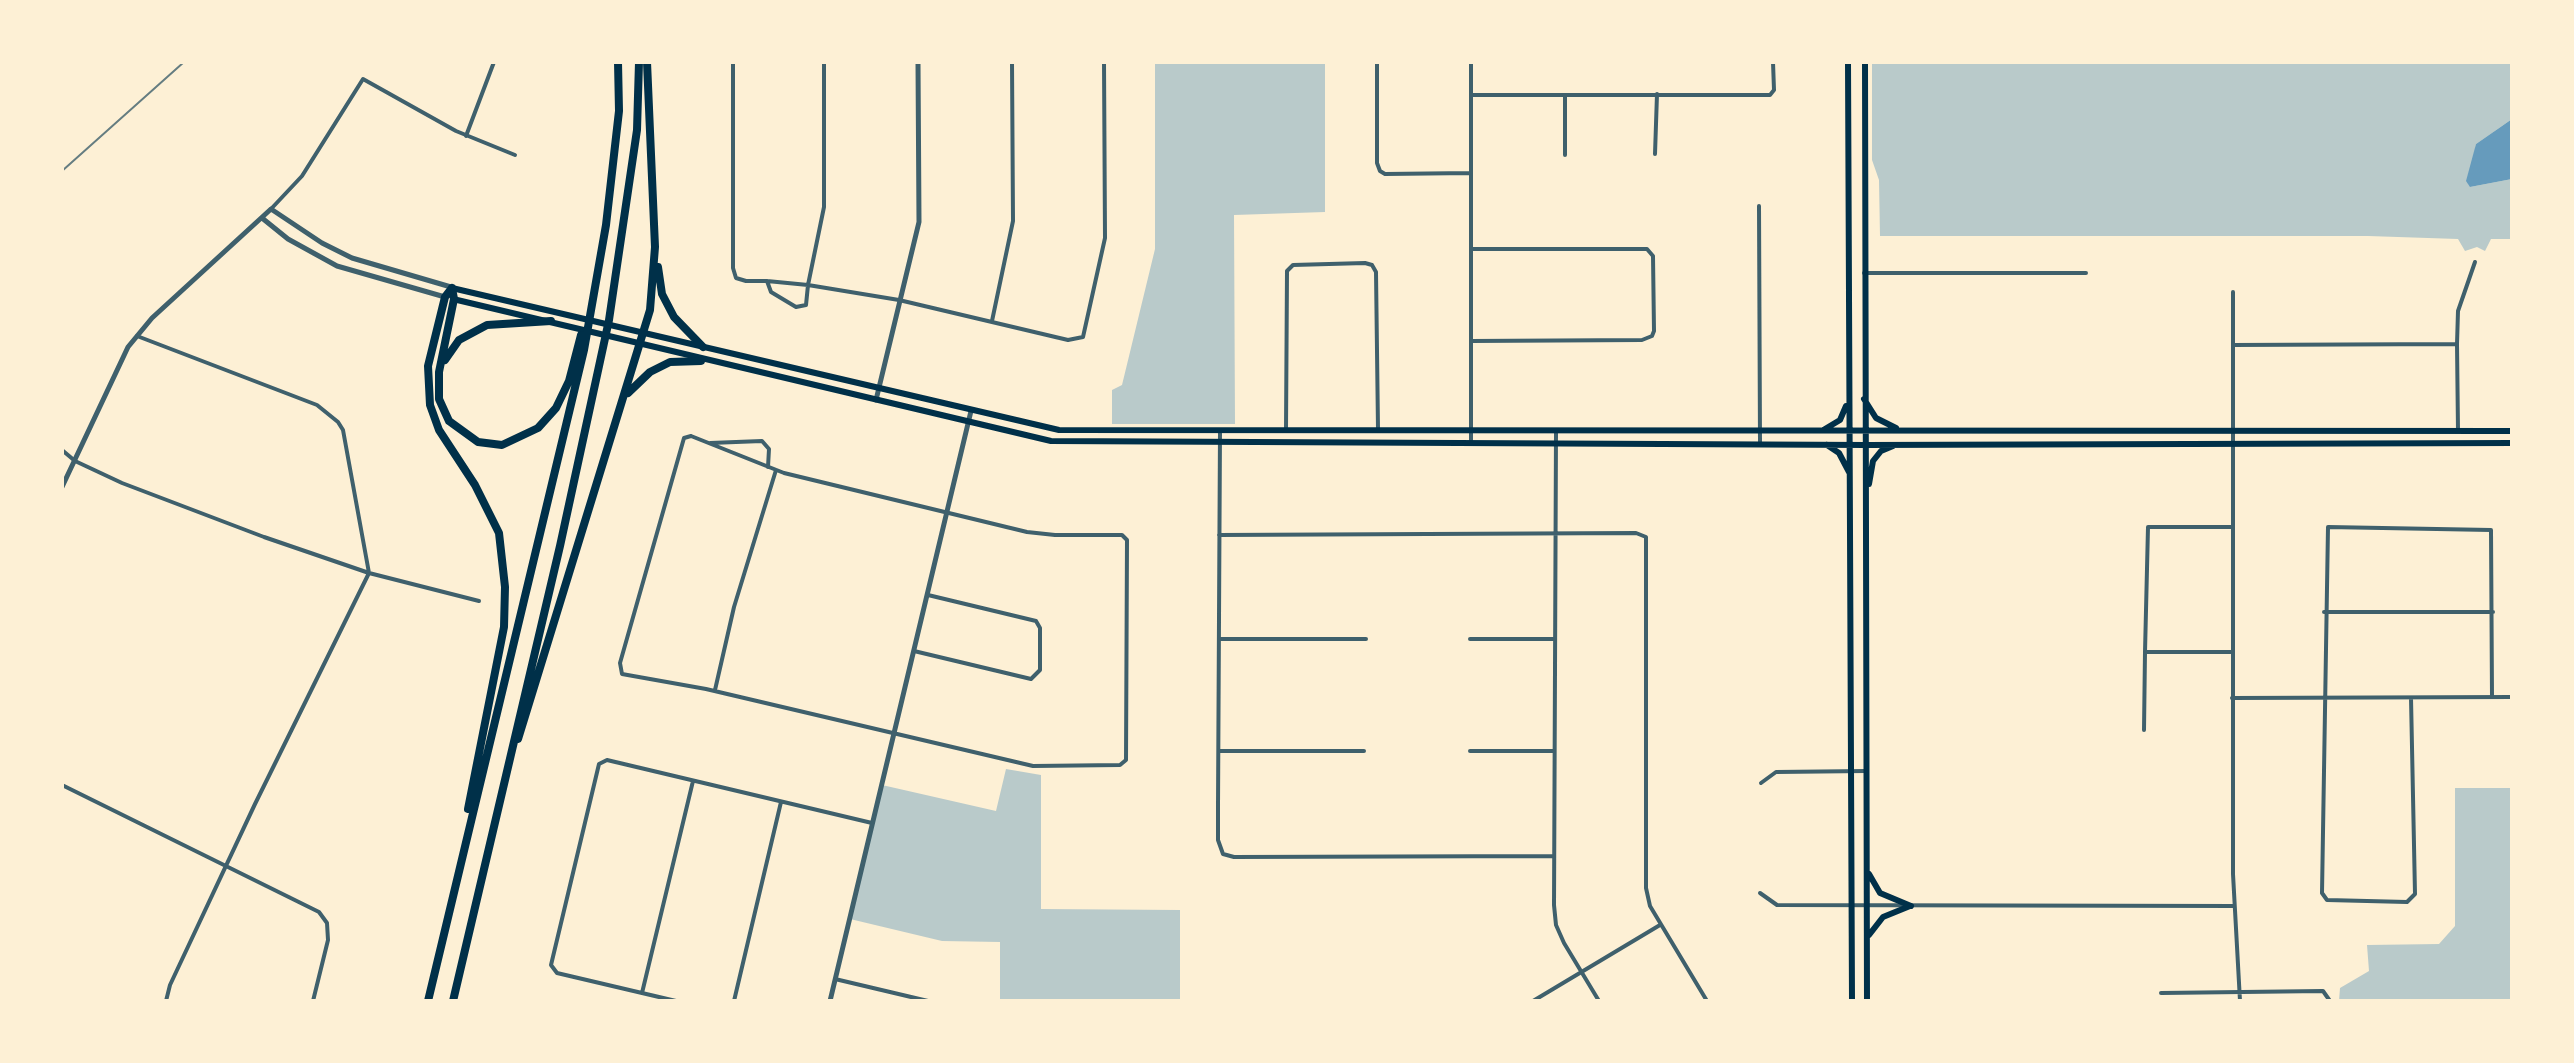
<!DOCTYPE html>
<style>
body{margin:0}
#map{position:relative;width:2574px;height:1063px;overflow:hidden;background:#fdf0d5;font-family:"Exo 2",sans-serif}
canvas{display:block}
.frame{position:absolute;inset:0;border:64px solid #fdf0d5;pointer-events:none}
</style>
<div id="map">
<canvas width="2574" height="1063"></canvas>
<div class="frame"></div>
</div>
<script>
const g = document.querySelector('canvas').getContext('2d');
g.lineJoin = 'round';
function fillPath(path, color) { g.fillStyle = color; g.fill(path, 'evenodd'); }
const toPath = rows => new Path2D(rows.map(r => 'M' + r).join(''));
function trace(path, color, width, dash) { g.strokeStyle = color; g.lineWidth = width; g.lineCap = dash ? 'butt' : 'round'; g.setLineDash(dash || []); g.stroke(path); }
const green = toPath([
 [1155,62,1325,62,1325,212,1234,215,1235,424,1112,424,1112,390,1122,385,1155,249],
 [1872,62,2512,62,2512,119,2476,144,2470,187,2512,179,2512,239,2491,239,2485,251,2477,247,2465,251,2458,239,2368,236,1880,236,1879,180,1872,160],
 [1006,769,1041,775,1041,909,1180,910,1180,1001,1000,1001,1000,942,942,941,850,919,882,785,996,811],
 [2455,788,2512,788,2512,1001,2339,1001,2340,988,2369,971,2367,945,2439,944,2455,926]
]);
const water = toPath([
 [2512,119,2512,179,2470,187,2466,181,2476,144]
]);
const minor = toPath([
 [733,62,733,268,736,278,746,281,767,281,808,285,806,305,796,307,771,292,767,281],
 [824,62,824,207,808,285,899,300,1068,340,1083,337,1105,238,1104,62],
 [1377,62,1377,163,1380,171,1385,174,1471,173],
 [1471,62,1471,442],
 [1471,95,1770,95,1774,90,1773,62],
 [1565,95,1565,155],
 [466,136,494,62],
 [1655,154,1657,94],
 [1759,206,1760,444],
 [271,209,302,176,363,79,456,131,515,155],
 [1471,249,1647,249,1653,256,1654,331,1652,336,1642,340,1471,341],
 [1864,273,2086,273],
 [2233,292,2233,874,2240,1001],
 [992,321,1013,221,1012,62],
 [137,336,317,405,338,422,343,430,369,573,255,804,170,985,166,1001],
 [2457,344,2458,311,2475,262],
 [2233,345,2457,344,2458,431],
 [1286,429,1287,271,1293,265,1365,263,1372,265,1376,272,1378,429],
 [1220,430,1218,806,1218,840,1223,854,1234,857,1554,856],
 [1556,431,1554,905,1556,925,1564,943,1599,1001],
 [691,436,784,473,1027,532,1055,535,1122,535,1127,540,1126,760,1120,765,1033,766,706,689,622,674,620,663,684,438,691,436],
 [710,443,762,441,769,449,768,467],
 [62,450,75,461,122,483,264,537,369,573,479,601],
 [2232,527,2148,527,2145,652,2233,652],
 [1219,535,1636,533,1646,537,1646,888,1650,906,1707,1001],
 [2324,612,2493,612],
 [1219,639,1366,639],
 [1470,639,1554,639],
 [914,651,1031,679,1040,670,1040,628,1036,621,928,595],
 [715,690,734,607,776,470],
 [2232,698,2512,697],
 [2411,698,2415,894,2407,902,2327,900,2322,893,2328,527,2491,530,2492,697],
 [2144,730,2145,652],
 [1219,751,1364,751],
 [1470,751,1554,751],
 [1761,783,1776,772,1866,771],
 [62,785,319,912,327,923,328,940,313,1001],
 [1760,893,1777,905,2234,906],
 [835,979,928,1001],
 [642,993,693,781],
 [2161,993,2323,991,2330,1001],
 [676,1001,557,973,551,965,599,764,607,760,872,823],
 [734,1001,781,802],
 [1533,1001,1660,925]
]);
const tertiary = toPath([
 [262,218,288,239,337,266,445,297],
 [876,400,919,222,918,62],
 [62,487,128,347,152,318,271,209,322,243,352,258,451,287],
 [830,1001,971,411]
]);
const secondary = toPath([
 [1848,62,1852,1001],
 [1865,62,1867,1001],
 [452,288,1059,430,2512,431],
 [453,299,1051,441,1866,445,2512,443],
 [1864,399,1876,418,1896,428],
 [1825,429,1840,420,1846,406],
 [1827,445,1839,453,1849,472],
 [1869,484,1873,461,1881,451,1893,446],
 [1869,874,1880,893,1911,906],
 [1869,935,1883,917,1910,906]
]);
const motorway = toPath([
 [658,267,662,294,674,317,703,347],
 [452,288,445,297,428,366,430,405,439,430,475,485,499,533,505,587,504,627,468,809],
 [452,288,454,299,439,372,439,399,449,421,478,442,502,445,538,428,556,408,569,381,581,335],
 [445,360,459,340,487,325,551,321],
 [628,393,650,372,670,362,701,361],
 [518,739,650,310,655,247,647,62],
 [428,1001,584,350,606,225,619,111,618,62],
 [453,1001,560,546,609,320,637,130,639,62]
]);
const rail = toPath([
 [62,171,184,62]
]);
fillPath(green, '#b9caca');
fillPath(water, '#669bbc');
trace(minor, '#3f606c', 4);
trace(tertiary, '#3f606c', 5);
trace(secondary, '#003049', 6);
trace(motorway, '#003049', 8);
trace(rail, '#657d81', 2);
</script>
